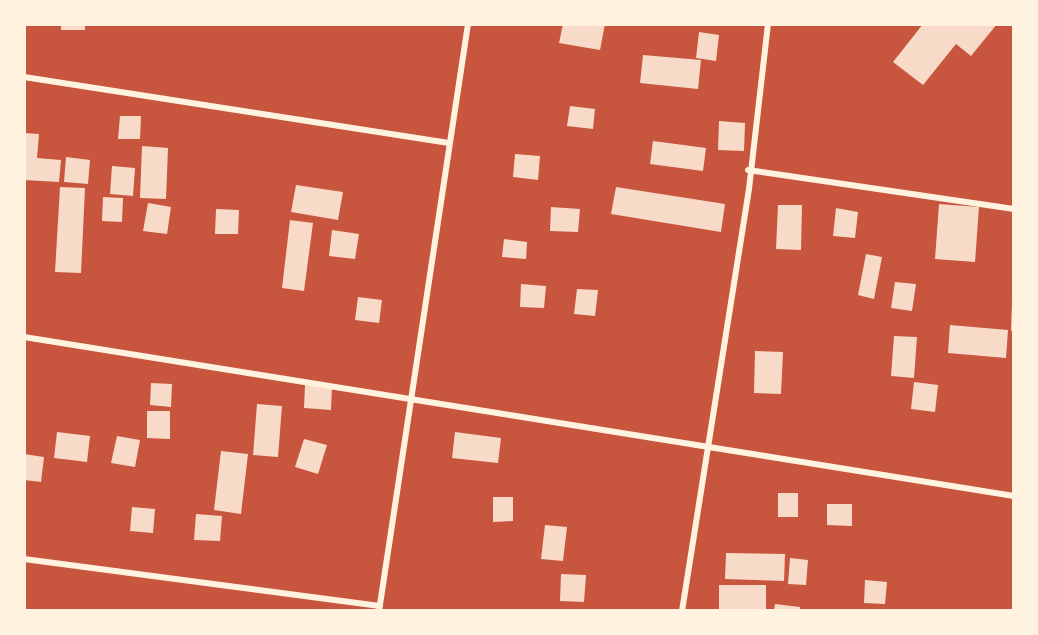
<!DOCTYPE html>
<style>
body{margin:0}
#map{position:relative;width:1038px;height:635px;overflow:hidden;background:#c8553d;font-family:Commissioner,sans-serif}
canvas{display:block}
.frame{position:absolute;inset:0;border:26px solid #fff3e0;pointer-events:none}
</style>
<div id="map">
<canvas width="1038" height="635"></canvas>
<div class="frame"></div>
</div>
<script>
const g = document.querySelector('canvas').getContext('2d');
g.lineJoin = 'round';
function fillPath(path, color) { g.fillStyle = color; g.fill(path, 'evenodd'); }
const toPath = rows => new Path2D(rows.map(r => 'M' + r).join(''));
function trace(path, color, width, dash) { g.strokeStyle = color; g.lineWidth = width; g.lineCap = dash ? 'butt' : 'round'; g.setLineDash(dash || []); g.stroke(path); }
const building = toPath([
 [61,24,85,24,85,30,61,30],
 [563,24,605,24,600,50,559,43],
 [923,24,997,24,971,56,956,44,923,85,893,62],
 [699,32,719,35,716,61,696,58],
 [643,55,701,60,698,89,640,83],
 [570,106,595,109,593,129,567,126],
 [120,116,141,116,140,139,118,139],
 [719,121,745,123,744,151,718,150],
 [24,133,39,134,37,158,61,160,59,182,24,180],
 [653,141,706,148,703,171,650,164],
 [142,146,168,148,166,199,140,198],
 [515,154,540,156,538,180,513,177],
 [66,157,90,160,88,184,64,182],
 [112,166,135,168,133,196,110,194],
 [296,185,343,192,338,220,291,212],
 [60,187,85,188,81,273,55,272],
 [616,187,725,204,721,232,611,214],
 [103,197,123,198,122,222,102,221],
 [148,203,171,207,167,234,143,231],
 [939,204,979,207,975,262,935,259],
 [778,205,802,205,801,250,776,249],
 [551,207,580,209,578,232,550,231],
 [836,208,858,212,855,238,833,236],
 [216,209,239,210,238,234,215,234],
 [290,220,313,223,304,291,282,288],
 [332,230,359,234,355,259,329,256],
 [504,239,527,242,526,259,502,257],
 [866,254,882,257,874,299,858,295],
 [895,282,916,284,912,311,891,308],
 [521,284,546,286,544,308,520,307],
 [577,289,598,290,595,316,574,314],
 [358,297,382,300,379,323,355,320],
 [1012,302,1014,302,1014,331,1011,331],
 [950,325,1008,330,1006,358,948,353],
 [894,336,917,337,914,378,891,376],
 [755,351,783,352,781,394,754,393],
 [914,382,938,385,935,412,911,409],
 [151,383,172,384,171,407,150,405],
 [305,385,332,387,331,410,304,408],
 [257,404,282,406,278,457,253,455],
 [147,411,170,411,170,439,147,438],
 [57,432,90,436,87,462,54,458],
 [455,432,501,438,498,463,452,458],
 [117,436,140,440,135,467,111,463],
 [304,439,327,445,318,474,295,467],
 [221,451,248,454,241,514,214,510],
 [24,454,44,457,41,482,24,480],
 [778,493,798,493,798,517,778,517],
 [493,497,513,497,513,521,493,522],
 [827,504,852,504,852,526,827,525],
 [132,507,155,509,153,533,130,531],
 [196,514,222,516,220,541,194,540],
 [545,525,567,527,563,561,541,559],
 [726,553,785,554,784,581,725,579],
 [790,558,808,560,806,585,788,584],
 [561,574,586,575,584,602,560,601],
 [865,580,887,582,885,604,864,603],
 [719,585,766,585,766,611,719,611],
 [775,604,800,607,800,611,774,611]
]);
const minor = toPath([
 [24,77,449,143],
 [748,170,1014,209],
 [24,337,1014,496],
 [24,559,380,606],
 [379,611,468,24],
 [682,611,749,189,768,24]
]);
fillPath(building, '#f7dbc8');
trace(minor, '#fff3e0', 6);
</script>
